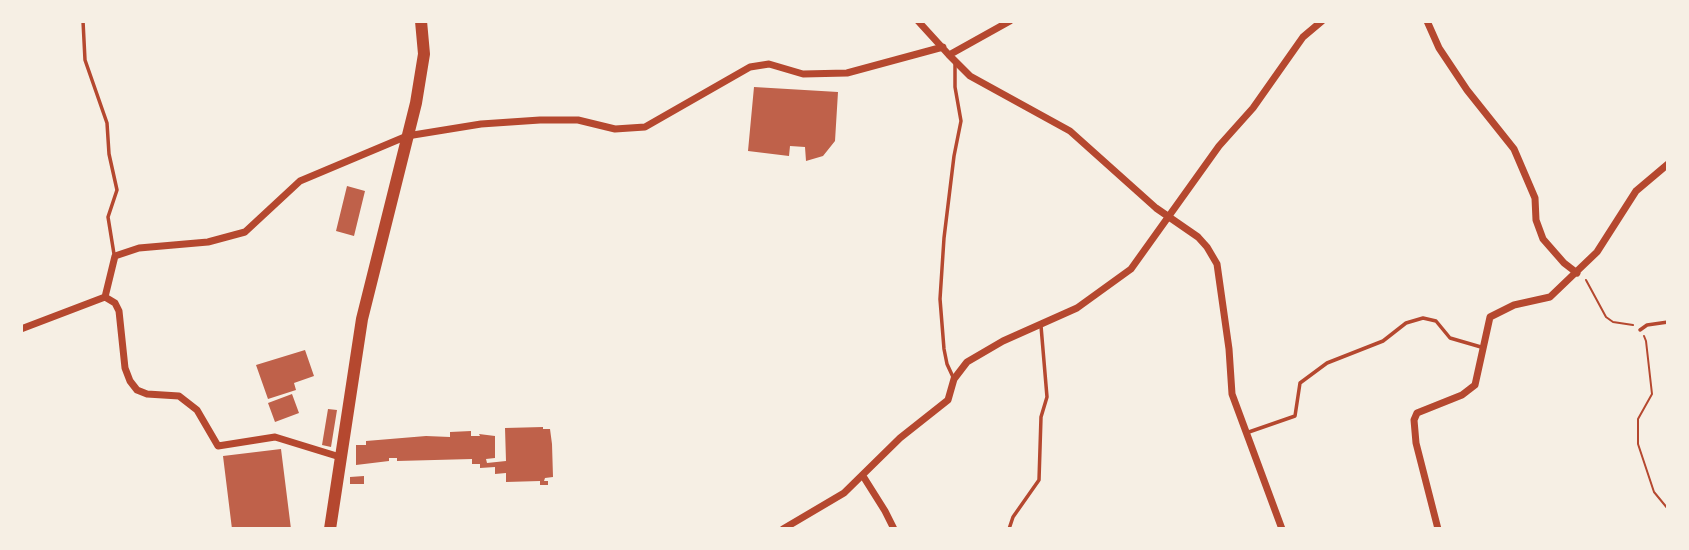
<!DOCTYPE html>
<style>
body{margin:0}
#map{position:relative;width:1689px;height:550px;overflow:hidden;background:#f6efe4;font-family:"Fira Sans Condensed",sans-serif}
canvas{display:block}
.frame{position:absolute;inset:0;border:23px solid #f6efe4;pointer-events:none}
</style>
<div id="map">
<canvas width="1689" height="550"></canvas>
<div class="frame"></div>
</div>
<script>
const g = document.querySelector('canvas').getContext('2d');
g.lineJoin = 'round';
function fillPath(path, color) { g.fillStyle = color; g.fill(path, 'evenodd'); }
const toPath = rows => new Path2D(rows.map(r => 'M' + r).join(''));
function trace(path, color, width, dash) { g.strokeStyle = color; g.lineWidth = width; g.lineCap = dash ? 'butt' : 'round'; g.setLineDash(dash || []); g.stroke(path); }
const building = toPath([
 [754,87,838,92,835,141,823,156,806,161,805,147,790,146,789,156,748,151],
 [347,186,365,191,354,236,336,231],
 [305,350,314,376,294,383,296,390,268,399,256,365],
 [292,394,299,413,275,422,268,403],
 [328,409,337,410,331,447,322,445],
 [543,427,543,429,550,429,552,444,553,477,545,478,544,481,548,481,548,485,540,485,540,481,506,482,506,473,495,474,495,467,480,468,480,464,472,464,472,459,397,461,397,458,389,458,389,461,356,465,356,445,366,445,366,441,426,436,450,437,450,432,471,431,471,436,480,436,479,434,495,436,495,458,486,459,487,463,506,461,505,428],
 [281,449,291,529,232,529,223,456],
 [364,476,364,484,350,484,350,477]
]);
const path = toPath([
 [1586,280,1606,317,1613,322,1633,325],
 [1644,336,1646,341,1652,394,1638,419,1638,444,1654,492,1668,509]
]);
const service = toPath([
 [83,21,85,60,107,123,109,154,117,190,108,217,114,254],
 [1640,330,1647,325,1668,322],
 [953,377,947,364,944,349,940,299,944,238,954,156,961,121,955,87,955,64],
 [1246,433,1295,416,1300,383,1327,363,1383,341,1406,323,1423,318,1436,321,1450,338,1481,347],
 [1009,529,1013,517,1039,480,1041,417,1047,397,1041,326]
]);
const minor = toPath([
 [918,21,949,55,970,76,1070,131,1156,208,1198,237,1207,247,1217,264,1229,349,1232,394,1282,529],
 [1427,21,1439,48,1467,90,1514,149,1535,198,1536,220,1543,239,1564,263,1577,273],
 [949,55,1010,21],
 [105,297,115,256,139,248,208,242,245,232,300,181,407,136,481,124,540,120,578,120,615,129,645,127,750,67,769,64,803,74,847,73,943,47],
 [105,297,115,303,119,311,125,368,130,381,137,390,147,394,179,396,197,410,218,446,275,437,340,457],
 [21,329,105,297],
 [863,476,885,511,894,529],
 [783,529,844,493,900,438,948,400,954,379,967,362,1003,341,1077,308,1131,269,1219,146,1253,108,1303,37,1322,21],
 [1438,529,1416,443,1414,420,1417,413,1462,395,1475,385,1490,317,1514,305,1550,297,1597,252,1636,191,1668,164]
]);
const trunk = toPath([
 [330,529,362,319,416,103,424,54,421,21]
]);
fillPath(building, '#bf614a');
trace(path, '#b5482f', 2);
trace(service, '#b5482f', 3.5);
trace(minor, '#b5482f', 7);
trace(trunk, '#b5482f', 12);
</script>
